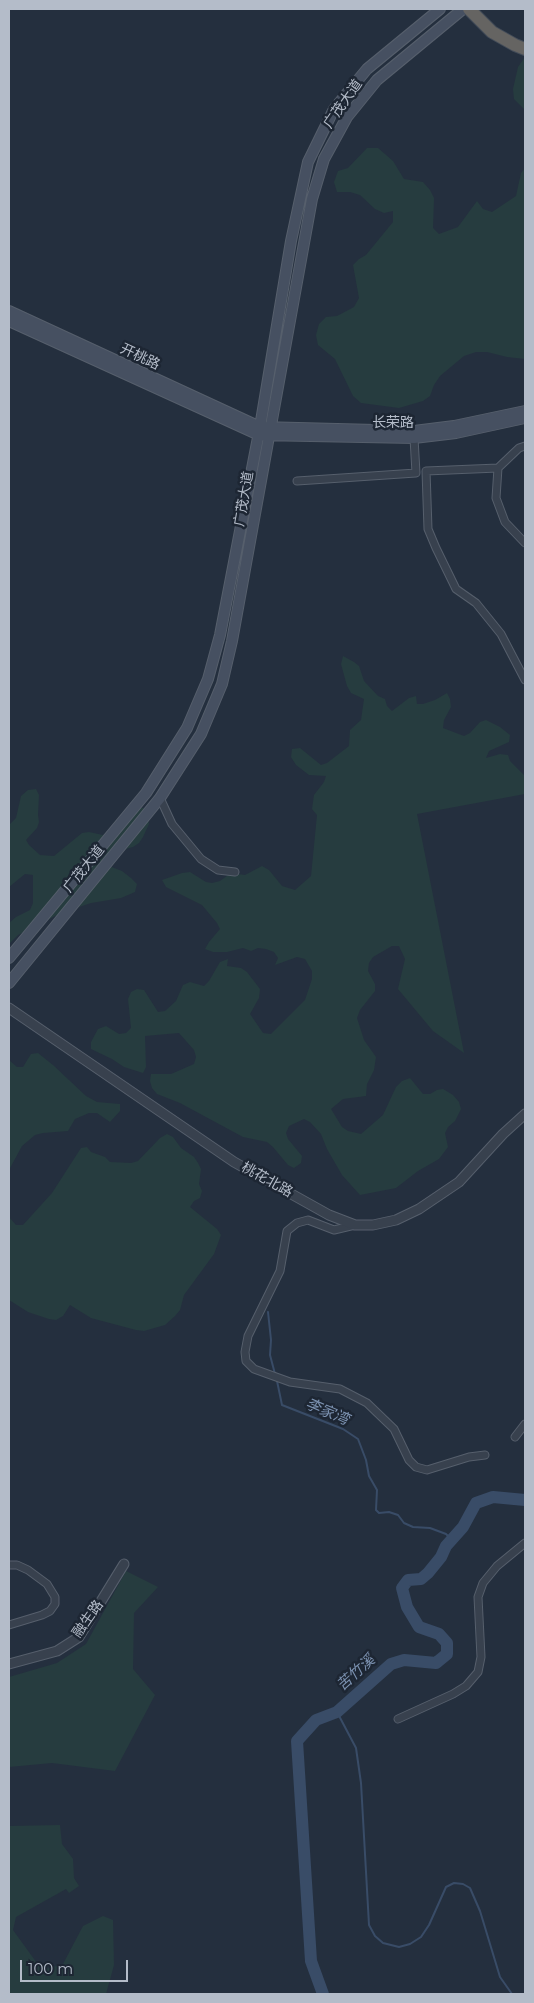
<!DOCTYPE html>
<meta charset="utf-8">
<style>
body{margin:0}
#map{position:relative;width:534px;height:2003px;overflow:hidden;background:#242f3e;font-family:Montserrat,sans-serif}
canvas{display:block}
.frame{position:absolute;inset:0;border:10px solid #b4bcc9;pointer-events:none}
.scale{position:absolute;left:20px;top:1960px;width:108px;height:22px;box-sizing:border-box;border:2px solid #b4bcc9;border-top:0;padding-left:6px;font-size:15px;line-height:18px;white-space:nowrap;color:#b4bcc9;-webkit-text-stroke:4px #1d2633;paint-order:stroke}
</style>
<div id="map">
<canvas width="534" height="2003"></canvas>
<div class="frame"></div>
<div class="scale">100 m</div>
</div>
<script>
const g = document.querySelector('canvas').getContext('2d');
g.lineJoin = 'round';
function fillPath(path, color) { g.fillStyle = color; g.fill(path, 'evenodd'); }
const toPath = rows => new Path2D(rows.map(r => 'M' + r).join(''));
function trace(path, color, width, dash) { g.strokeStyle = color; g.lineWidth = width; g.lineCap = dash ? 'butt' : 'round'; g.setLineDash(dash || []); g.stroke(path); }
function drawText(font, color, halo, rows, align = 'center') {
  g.font = font + ' Montserrat,"Noto Sans SC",sans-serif'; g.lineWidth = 5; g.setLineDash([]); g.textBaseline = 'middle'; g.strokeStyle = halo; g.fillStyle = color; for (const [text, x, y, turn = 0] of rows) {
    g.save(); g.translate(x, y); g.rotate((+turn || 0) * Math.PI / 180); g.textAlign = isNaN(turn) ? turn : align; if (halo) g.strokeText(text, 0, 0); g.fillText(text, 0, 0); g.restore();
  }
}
const green = toPath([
 [525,57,525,110,514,99,513,89,518,67],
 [367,148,378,148,393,161,404,179,423,182,430,190,434,198,433,228,439,234,458,227,477,201,483,209,492,212,516,196,521,173,525,168,525,359,507,357,487,352,476,352,464,356,440,376,434,385,430,396,423,401,399,408,361,403,353,396,335,359,318,345,316,335,319,324,326,317,337,316,354,307,359,298,353,265,359,259,366,255,393,222,393,211,384,213,375,209,360,195,350,192,337,192,334,182,338,171,348,168],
 [343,656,354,662,359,666,364,681,378,696,385,699,387,706,392,711,409,698,416,696,417,704,423,704,435,700,447,693,450,699,451,707,444,720,443,728,464,736,470,733,480,722,486,720,500,727,510,735,509,742,489,751,486,758,500,754,508,755,510,761,525,776,525,794,417,814,464,1053,433,1031,398,989,405,959,399,946,392,946,373,957,369,963,368,971,375,984,375,991,360,1010,357,1018,364,1040,376,1057,374,1070,367,1084,366,1096,343,1099,331,1109,342,1127,348,1131,361,1134,383,1115,396,1087,402,1081,410,1078,423,1094,430,1094,437,1090,443,1089,453,1095,459,1102,461,1109,455,1121,448,1127,445,1133,448,1147,439,1159,418,1171,396,1188,360,1195,342,1175,327,1149,321,1134,310,1122,304,1119,289,1126,286,1133,288,1139,302,1156,301,1163,294,1168,288,1165,273,1147,267,1142,243,1137,180,1103,157,1094,152,1088,150,1081,151,1074,171,1074,194,1064,196,1057,194,1050,179,1033,145,1036,146,1067,143,1073,124,1067,112,1059,91,1049,91,1042,98,1029,106,1026,119,1034,126,1033,131,1028,128,999,131,992,137,989,144,990,158,1012,165,1011,176,1001,183,985,190,982,204,986,209,981,220,962,228,959,227,966,241,968,247,972,260,989,259,998,250,1014,263,1033,271,1034,305,1000,312,979,312,971,305,959,297,957,275,965,278,958,274,952,266,949,258,948,251,951,243,948,227,952,213,952,205,949,209,942,220,929,217,923,202,905,166,887,162,880,182,873,190,872,206,882,212,883,220,881,231,873,245,875,262,866,269,870,282,886,295,890,311,876,317,815,312,809,314,795,324,782,326,776,309,775,296,765,291,757,292,749,300,748,321,765,327,763,349,746,350,730,361,720,364,699,351,693,347,686,341,664],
 [36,789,39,795,38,815,39,822,37,828,26,840,29,845,40,855,54,856,82,833,89,832,103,835,140,807,146,809,149,824,143,837,139,843,133,847,125,849,109,866,122,871,131,878,137,884,135,892,121,898,91,903,61,913,18,935,9,944,9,923,16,917,30,910,33,903,33,875,25,874,9,887,9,825,16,818,21,796,28,790],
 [38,1053,53,1065,86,1096,97,1102,120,1104,120,1111,110,1122,97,1113,89,1113,75,1119,68,1131,43,1133,35,1135,22,1146,9,1170,9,1060,17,1067,23,1067,31,1054],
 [167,1134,173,1137,181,1148,194,1157,198,1163,201,1169,199,1184,202,1191,200,1198,194,1201,190,1207,217,1229,221,1235,214,1254,184,1295,180,1310,175,1316,165,1325,144,1331,136,1330,91,1318,70,1305,63,1316,56,1320,49,1319,28,1312,9,1300,9,1217,16,1225,23,1225,52,1193,81,1148,87,1147,91,1152,105,1157,110,1162,131,1163,138,1161,160,1138],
 [126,1571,158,1587,134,1613,133,1669,155,1695,115,1771,52,1763,9,1767,9,1677,57,1663,86,1644],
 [60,1825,62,1844,73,1859,74,1878,79,1886,69,1893,66,1889,16,1917,13,1930,42,1970,63,1964,83,1926,103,1916,113,1920,114,1965,106,1994,9,1994,9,1826]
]);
const stream = toPath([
 [268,1312,271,1340,270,1355,275,1374],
 [277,1381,282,1405,343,1429,358,1439,366,1460,369,1476,377,1490,376,1510,379,1513,389,1512,398,1515,404,1523,413,1527,430,1528,446,1534,452,1540],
 [337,1712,356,1748,361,1783,369,1925,375,1936,383,1943,399,1947,410,1944,421,1937,429,1925,446,1887,454,1883,463,1884,470,1888,480,1911,500,1977,512,1994]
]);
const river = toPath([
 [323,1994,311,1961,297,1741,316,1720,337,1712,391,1664,404,1660,436,1663,447,1654,447,1643,439,1634,419,1627,407,1607,402,1588,408,1580,421,1579,428,1573,441,1557,446,1546,463,1527,476,1503,493,1497,525,1500]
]);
const minor = toPath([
 [525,446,519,448,498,468,426,471,428,529,436,548,456,589,476,603,501,634,525,680],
 [498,468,496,498,505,522,525,543],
 [297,481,416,473,414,438],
 [160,798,172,824,201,859,218,870,235,872],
 [355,1225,334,1230,308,1220,297,1223,287,1231,280,1271,248,1336,245,1352,246,1361,254,1369,290,1382,340,1389,367,1403,394,1429,409,1460,416,1467,427,1470,469,1457,485,1455],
 [515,1437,525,1424],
 [9,1565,17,1565,28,1570,47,1584,55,1597,55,1604,50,1611,42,1615,9,1625],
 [398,1719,453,1694,466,1686,478,1672,481,1657,478,1597,483,1583,497,1566,525,1543]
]);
const tertiary = toPath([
 [9,1008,234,1162,329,1215,355,1225,373,1225,396,1220,419,1209,459,1182,503,1134,525,1114],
 [9,1664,57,1651,79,1637,124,1564]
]);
const secondary = toPath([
 [9,311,260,427,414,431,454,426,525,411],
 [9,321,259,435,414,438,456,433,525,418],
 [9,958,146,793,187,728,208,679,220,635,260,427,291,241,308,162,334,109,367,69,440,9],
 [9,983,160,798,201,734,222,684,232,641,312,199,324,159,347,117,377,80,463,9]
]);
const trunk = toPath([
 [469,9,492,32,515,45,525,49]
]);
const streetNames = [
 ["广茂大道",343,104,-55],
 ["开桃路",140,357,25],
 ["长荣路",393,423],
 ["广茂大道",244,499,-80],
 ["广茂大道",84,869,-51],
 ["桃花北路",267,1180,29],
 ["融生路",88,1619,-55]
];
const waterNames = [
 ["李家湾",327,1412,23],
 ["苦竹溪",356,1673,-42]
];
fillPath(green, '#263c3f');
trace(stream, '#394c67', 2);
trace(river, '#394c67', 12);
trace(minor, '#565f6c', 9);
trace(tertiary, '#565f6c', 11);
trace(secondary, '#565f6c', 12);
trace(trunk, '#434c59', 14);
trace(minor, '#38414e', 7);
trace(tertiary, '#38414e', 9);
trace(secondary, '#465061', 10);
trace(trunk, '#656462', 12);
drawText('14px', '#b4bcc9', '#1d2633', streetNames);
drawText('italic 15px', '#7c92b1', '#1d2633', waterNames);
</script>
